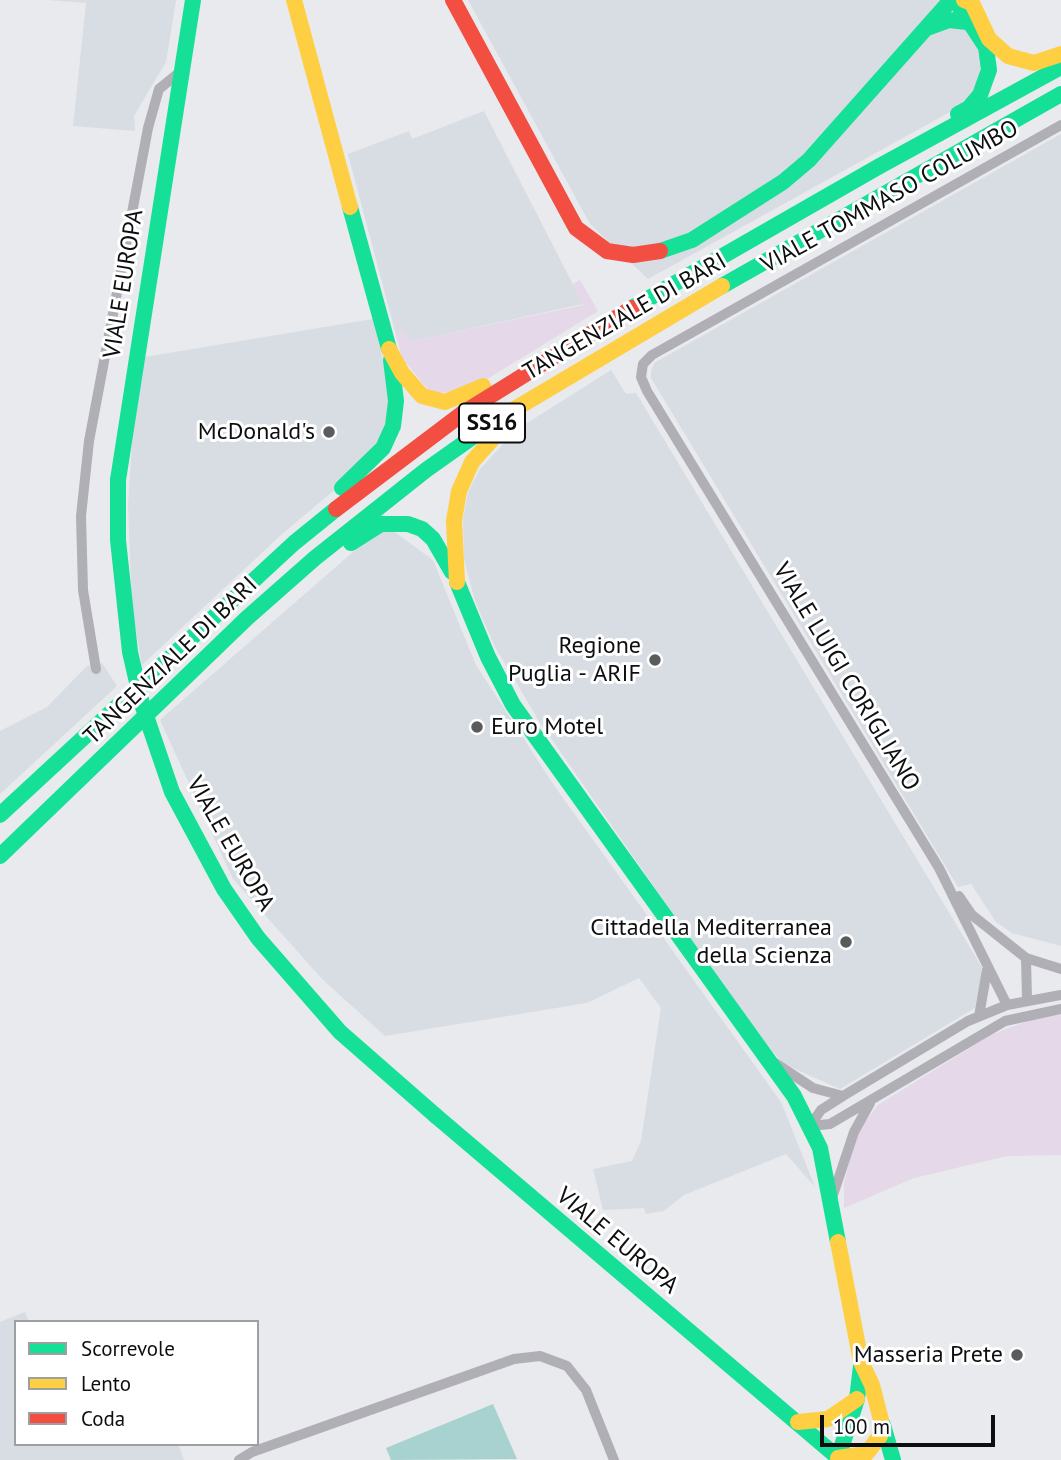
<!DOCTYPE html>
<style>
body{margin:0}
#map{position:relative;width:1061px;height:1460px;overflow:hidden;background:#e8eaed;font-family:"PT Sans",sans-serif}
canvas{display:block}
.legend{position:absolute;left:14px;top:1320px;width:245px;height:126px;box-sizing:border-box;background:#fff;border:2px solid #9e9f9f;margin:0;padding:9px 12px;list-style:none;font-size:21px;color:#0d0e0f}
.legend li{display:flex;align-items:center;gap:14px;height:35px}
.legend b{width:35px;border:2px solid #9e9f9f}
.scale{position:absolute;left:820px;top:1415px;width:175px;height:32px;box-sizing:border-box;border:4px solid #0d0e0f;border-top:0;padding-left:9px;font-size:21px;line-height:24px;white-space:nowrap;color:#0d0e0f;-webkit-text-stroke:5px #fff;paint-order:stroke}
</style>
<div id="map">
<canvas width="1061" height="1460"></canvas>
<ul class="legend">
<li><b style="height:9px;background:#16e098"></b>Scorrevole</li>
<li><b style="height:9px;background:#ffcf43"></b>Lento</li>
<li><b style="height:9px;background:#f24e42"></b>Coda</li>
</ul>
<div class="scale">100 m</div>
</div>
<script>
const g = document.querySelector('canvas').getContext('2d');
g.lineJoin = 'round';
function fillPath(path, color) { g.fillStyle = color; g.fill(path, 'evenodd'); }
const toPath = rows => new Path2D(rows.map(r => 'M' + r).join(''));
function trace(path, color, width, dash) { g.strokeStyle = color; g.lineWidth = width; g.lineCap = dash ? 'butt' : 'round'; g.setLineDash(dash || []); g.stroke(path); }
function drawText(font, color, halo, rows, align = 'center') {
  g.font = font + ' "PT Sans",sans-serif'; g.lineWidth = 6; g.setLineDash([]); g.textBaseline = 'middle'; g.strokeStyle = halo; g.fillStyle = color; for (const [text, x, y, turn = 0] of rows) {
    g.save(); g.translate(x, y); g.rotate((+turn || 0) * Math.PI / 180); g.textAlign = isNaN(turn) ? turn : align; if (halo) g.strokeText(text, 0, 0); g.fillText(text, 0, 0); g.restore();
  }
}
const built = toPath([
 [47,0,176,0,166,62,134,116,135,131,73,126,86,3],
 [468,0,943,0,980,48,981,78,968,102,648,279,590,224],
 [484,111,583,304,409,342,403,330,396,335,348,154,409,131,412,139],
 [1061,134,1061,946,1012,933,996,922,971,884,958,887,651,378,651,371,654,363],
 [373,319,389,384,387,426,358,470,281,535,142,665,132,609,128,505,133,429,145,357],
 [611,370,626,394,636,393,983,969,975,1008,840,1089,784,1064,757,1035,539,721,495,647,475,601,464,559,463,519,468,492,480,469,516,430],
 [389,528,433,560,476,665,553,784,781,1102,815,1187,786,1154,684,1195,664,1211,646,1214,644,1208,603,1210,593,1169,632,1161,641,1141,661,1008,639,978,587,1003,385,1036,322,979,233,879,160,720,361,545],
 [102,663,117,686,0,794,0,731,47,707,87,666],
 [25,1312,29,1322,16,1322,16,1444,178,1444,184,1460,0,1460,0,1322]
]);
const green = toPath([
 [580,280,598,311,466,392,431,393,402,358,396,335,403,329,409,342,583,305,573,284],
 [1061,1014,1061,1155,1007,1156,914,1178,844,1208,844,1183,852,1150,860,1128,878,1105,991,1035,1035,1018]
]);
const water = toPath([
 [493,1404,517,1459,391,1460,386,1448]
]);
const street = toPath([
 [96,669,83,590,81,516,89,441,148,128,159,89,180,72],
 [959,896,972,915,1026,958,1061,969],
 [1026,958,1027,1000],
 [1007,1005,939,868,647,391,641,377,643,364,652,355,1061,125],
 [979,1016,987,970],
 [775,1063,813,1088,843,1096,968,1021,1007,1005,1061,995],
 [810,1126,830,1124,1005,1021,1061,1009],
 [810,1126,821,1110,843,1096],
 [832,1198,854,1132,870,1103],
 [239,1460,252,1452,514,1359,540,1356,567,1366,586,1390,614,1460]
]);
const fast = toPath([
 [955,0,986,47,989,70,980,95,969,108,958,114],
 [927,28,949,20,967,22],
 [350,207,389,349],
 [660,251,692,240,783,182,809,160,951,0],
 [722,286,1061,94],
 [632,308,878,167,1061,67],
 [118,480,193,0],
 [342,488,383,448,393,426,396,401,391,360],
 [351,543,381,524,408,524,422,529,433,539,452,572],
 [457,582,488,657,513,705,794,1096,820,1148,838,1242],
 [0,815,294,543,336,509],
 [0,856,247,618,315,558,426,470,498,419],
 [436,1116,841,1460],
 [883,1425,893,1460],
 [838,1458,857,1399,861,1366]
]);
const slow = toPath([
 [294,0,350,207],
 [964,0,972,3,989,39,1008,56,1034,63,1061,54],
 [389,349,402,373,422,396,445,402,483,386],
 [498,419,722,286],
 [457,582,454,521,459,491,472,462,503,427],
 [838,1242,861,1362,872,1385,881,1420,880,1436,866,1454,838,1458],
 [798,1422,828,1419,857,1399]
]);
const jam = toPath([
 [453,0,576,228,607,251,633,255,660,251],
 [336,509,463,413,632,308]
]);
const fastBridge = toPath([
 [118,480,118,540,130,652,142,704,172,792,224,889,258,938,340,1032,436,1116]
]);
const markers = [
 [329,432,7,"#5a5b5d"],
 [655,660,7,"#5a5b5d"],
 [477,727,7,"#5a5b5d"],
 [846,942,7,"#5a5b5d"],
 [1017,1355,7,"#5a5b5d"]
];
const shields = [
 [492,423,66]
];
const shieldNames = [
 ["SS16",492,423]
];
const streetNames = [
 ["VIALE TOMMASO COLUMBO",890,197,-29],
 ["VIALE EUROPA",124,284,-81],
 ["TANGENZIALE DI BARI",625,317,-30],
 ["TANGENZIALE DI BARI",171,661,-44],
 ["VIALE LUIGI CORIGLIANO",846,677,59],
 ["VIALE EUROPA",230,844,60],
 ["VIALE EUROPA",617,1241,40]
];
const poiNames = [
 ["McDonald's",315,432],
 ["Regione",641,646],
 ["Puglia - ARIF",641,674],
 ["Euro Motel",491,727,"left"],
 ["Cittadella Mediterranea",832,928],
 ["della Scienza",832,956],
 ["Masseria Prete",1003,1355]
];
fillPath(built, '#d8dde4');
fillPath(green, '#e5d8e8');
fillPath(water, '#a8d2d0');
trace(street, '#b0afb6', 10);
trace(fast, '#16e098', 16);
trace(slow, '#ffcf43', 16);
trace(jam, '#f24e42', 16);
trace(fastBridge, '#16e098', 16);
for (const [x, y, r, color] of markers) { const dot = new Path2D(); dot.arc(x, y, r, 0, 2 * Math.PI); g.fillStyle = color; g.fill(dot); trace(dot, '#fff', 2.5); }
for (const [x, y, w] of shields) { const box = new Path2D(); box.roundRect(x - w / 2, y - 19.5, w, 39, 5); g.fillStyle = '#fff'; g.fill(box); trace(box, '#0d0e0f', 2); }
drawText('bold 23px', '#0d0e0f', null, shieldNames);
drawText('24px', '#0d0e0f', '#fff', streetNames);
drawText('24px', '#0d0e0f', '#fff', poiNames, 'right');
</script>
